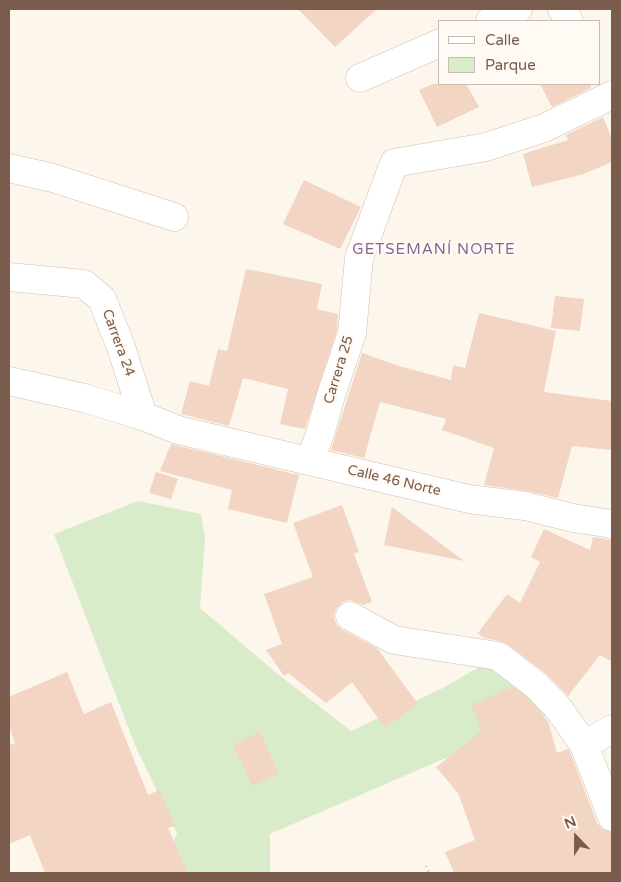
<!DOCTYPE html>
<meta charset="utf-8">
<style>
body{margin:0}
#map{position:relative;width:621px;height:882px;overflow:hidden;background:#fdf6ec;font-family:"Varela Round",sans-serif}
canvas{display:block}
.frame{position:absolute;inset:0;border:10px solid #7a5c4d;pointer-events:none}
.legend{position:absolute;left:438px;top:20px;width:162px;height:65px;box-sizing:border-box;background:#fffaf3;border:1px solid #cabbb1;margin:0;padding:6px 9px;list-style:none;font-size:15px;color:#7a5c4d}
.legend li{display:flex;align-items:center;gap:10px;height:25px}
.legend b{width:25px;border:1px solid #cabbb1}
.north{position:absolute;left:551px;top:812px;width:50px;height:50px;-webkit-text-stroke:4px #fffaf3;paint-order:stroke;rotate:338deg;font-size:14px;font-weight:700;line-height:20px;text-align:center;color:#7a5c4d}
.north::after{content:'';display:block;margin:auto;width:18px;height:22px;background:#7a5c4d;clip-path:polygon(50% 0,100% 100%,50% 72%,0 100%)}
</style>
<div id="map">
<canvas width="621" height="882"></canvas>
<div class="frame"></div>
<ul class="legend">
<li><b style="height:6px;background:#fff"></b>Calle</li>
<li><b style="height:14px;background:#d8ecc9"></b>Parque</li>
</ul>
<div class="north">N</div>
</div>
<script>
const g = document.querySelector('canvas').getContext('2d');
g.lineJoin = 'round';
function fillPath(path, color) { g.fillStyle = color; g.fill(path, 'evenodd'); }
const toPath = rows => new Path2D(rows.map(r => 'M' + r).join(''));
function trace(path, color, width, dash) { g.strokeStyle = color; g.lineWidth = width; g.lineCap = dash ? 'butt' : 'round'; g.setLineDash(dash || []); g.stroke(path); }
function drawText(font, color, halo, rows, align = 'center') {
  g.font = font + ' "Varela Round",sans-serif'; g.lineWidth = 4.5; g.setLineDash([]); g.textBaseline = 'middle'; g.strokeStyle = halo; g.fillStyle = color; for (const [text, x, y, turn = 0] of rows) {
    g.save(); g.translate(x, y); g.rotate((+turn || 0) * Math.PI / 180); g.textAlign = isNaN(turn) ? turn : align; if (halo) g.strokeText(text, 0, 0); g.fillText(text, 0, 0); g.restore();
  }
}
const green = toPath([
 [138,501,201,514,205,539,200,608,274,671,351,731,443,688,498,656,559,709,270,834,270,873,162,873,177,833,135,745,54,534]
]);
const building = toPath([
 [298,9,377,9,335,47],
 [433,84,466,84,479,107,437,127,419,90],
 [540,84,590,84,591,88,552,107],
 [603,117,612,139,612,162,584,174,532,187,523,154,568,140,566,135],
 [304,180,361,207,340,249,283,224],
 [246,269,322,284,317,309,338,314,337,330,305,429,280,424,288,389,243,378,229,426,181,414,190,381,209,386,218,349,227,351],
 [555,296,584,299,580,331,551,328],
 [479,313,556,331,544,392,612,401,612,450,572,446,558,498,527,491,484,485,494,448,442,430,446,419,380,402,364,458,331,450,362,353,399,366,451,380,453,365,465,368],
 [171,444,299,475,287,523,228,509,232,490,160,471],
 [156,472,178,479,171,499,149,493],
 [342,505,359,552,354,554,372,602,363,605,350,600,342,602,336,609,334,617,336,624,343,630,377,648,418,704,385,728,352,682,326,703,288,673,284,676,266,650,282,644,264,594,313,577,293,523],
 [392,507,464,561,384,545],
 [544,529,590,550,593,537,612,540,612,662,600,655,568,696,545,673,507,644,500,641,484,638,478,633,507,594,520,603,540,562,531,557],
 [67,672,84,714,111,702,148,795,159,790,175,826,168,828,188,873,45,873,30,835,9,844,9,745,15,743,9,725,9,697],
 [513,687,526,697,548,721,557,753,568,749,570,752,597,823,603,829,612,832,612,873,454,873,445,852,475,840,458,793,436,767,482,731,471,705],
 [260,732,279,774,252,786,233,745]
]);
const path = toPath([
 [426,866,429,873]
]);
const minor = toPath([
 [562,9,569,21],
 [490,21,518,9],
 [360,78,440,43],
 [9,168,53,178,174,217],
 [9,277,84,284,102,299,121,347,143,416,178,430,469,499,525,506,573,518,612,524],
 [9,381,84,398,143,416],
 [310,461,321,431,331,395,352,333,359,258,394,163,486,147,544,128,612,95],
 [350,616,394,640,498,656,536,685,559,709,584,745,612,817],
 [584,745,612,729]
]);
const streetNames = [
 ["Carrera 24",118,343,70],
 ["Carrera 25",339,370,-73],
 ["Calle 46 Norte",394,481,13]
];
const neighbourhoodNames = [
 ["GETSEMANÍ NORTE",434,250]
];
fillPath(green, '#d8ecc9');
fillPath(building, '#f3d5c3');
trace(minor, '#d1beb0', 29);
trace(path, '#d9b8a5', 3, [1, 4]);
trace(minor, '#fff', 28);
drawText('14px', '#7a5c4d', '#fffaf3', streetNames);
g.letterSpacing = '1px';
drawText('15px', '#846695', '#fffaf3', neighbourhoodNames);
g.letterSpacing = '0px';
</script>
